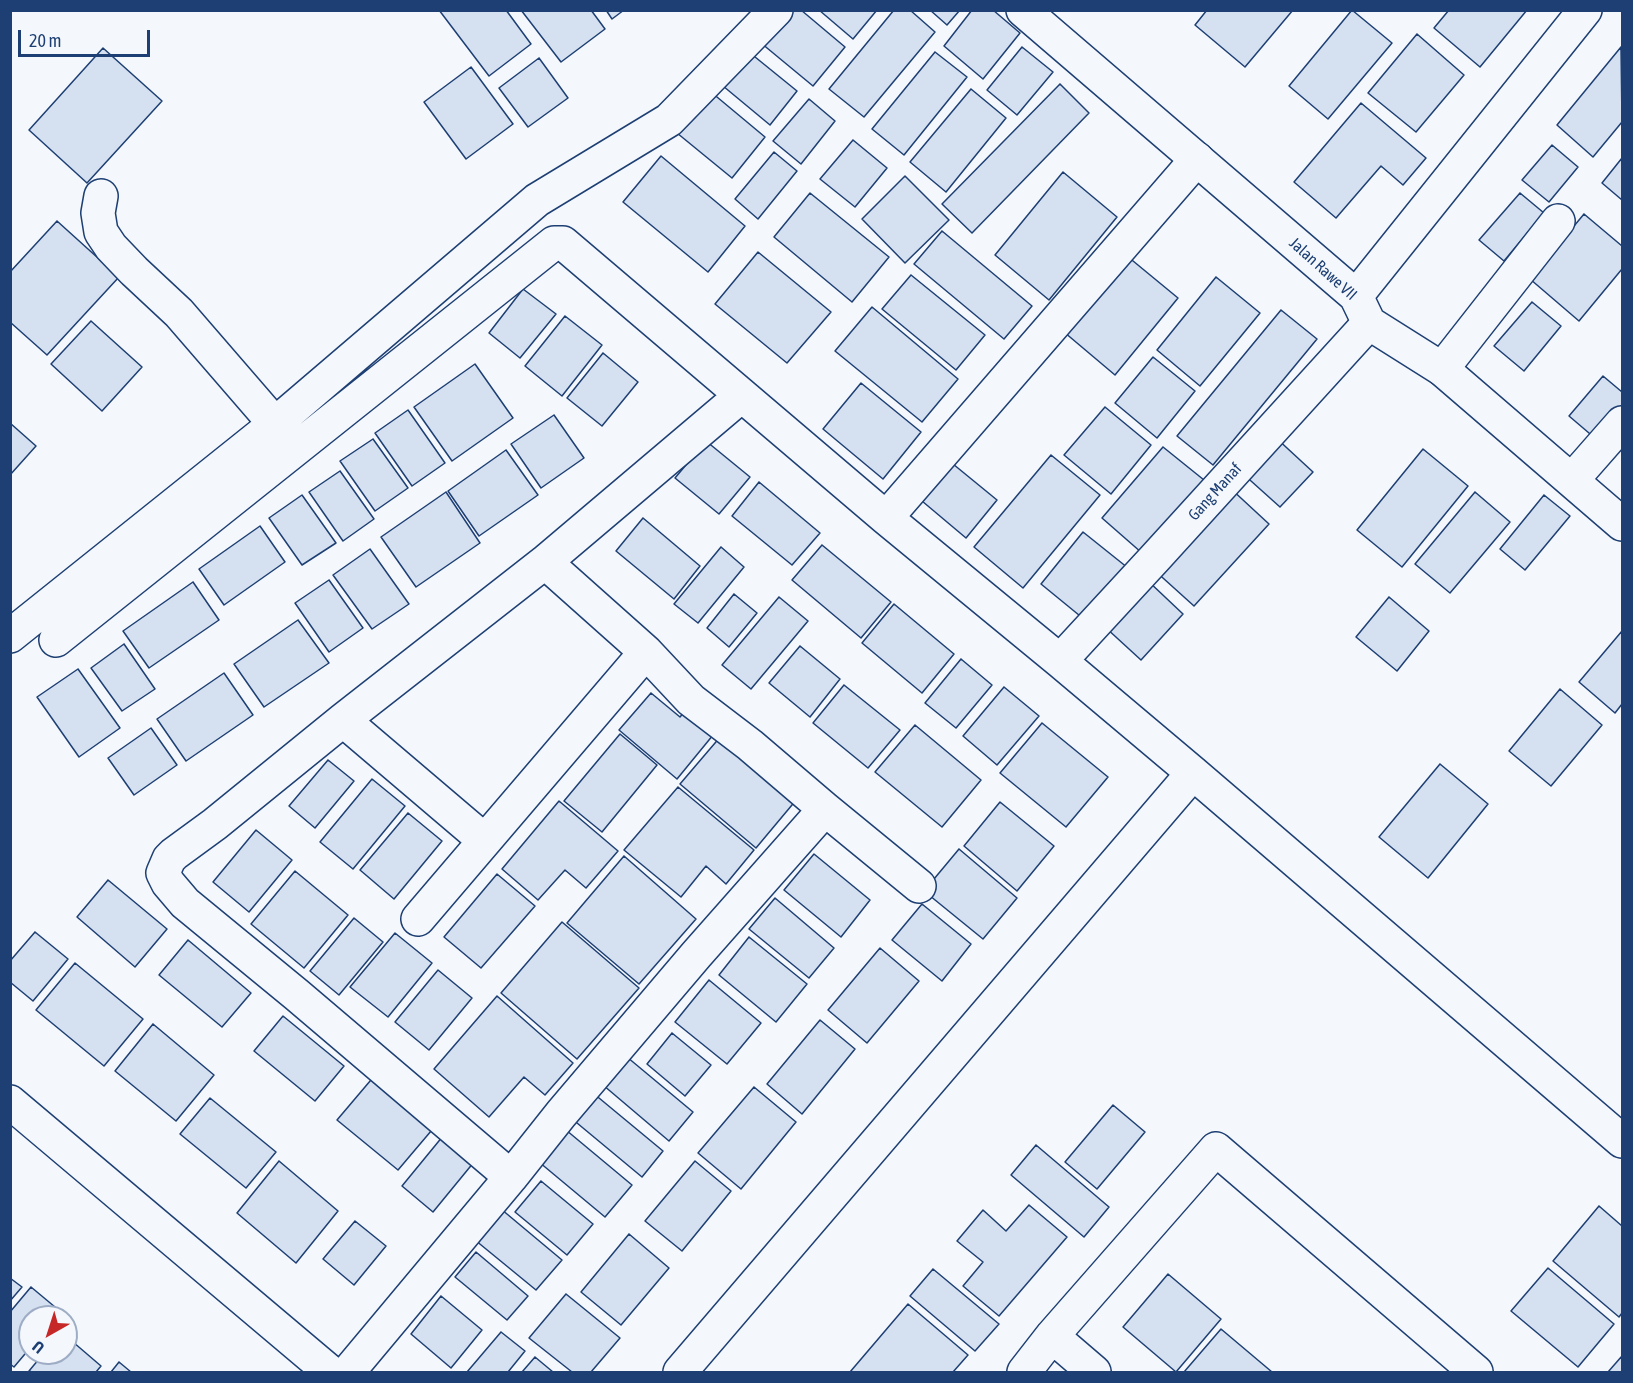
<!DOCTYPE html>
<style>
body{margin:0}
#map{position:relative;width:1633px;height:1383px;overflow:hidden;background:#f4f7fb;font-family:"Asap Condensed",sans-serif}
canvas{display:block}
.frame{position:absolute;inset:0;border:12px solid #1d3f73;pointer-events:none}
.north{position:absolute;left:18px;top:1305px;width:60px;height:60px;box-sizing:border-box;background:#f4f7fb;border:2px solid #9eadc5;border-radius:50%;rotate:219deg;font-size:16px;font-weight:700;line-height:24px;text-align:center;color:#1d3f73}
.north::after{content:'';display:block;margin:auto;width:21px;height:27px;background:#c62828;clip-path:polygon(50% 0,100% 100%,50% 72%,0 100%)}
.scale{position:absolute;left:18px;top:30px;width:132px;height:27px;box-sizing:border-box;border:3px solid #1d3f73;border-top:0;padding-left:8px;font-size:18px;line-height:21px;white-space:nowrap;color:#1d3f73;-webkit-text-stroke:4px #f4f7fb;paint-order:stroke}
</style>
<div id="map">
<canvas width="1633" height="1383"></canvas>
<div class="frame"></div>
<div class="north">U</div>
<div class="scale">20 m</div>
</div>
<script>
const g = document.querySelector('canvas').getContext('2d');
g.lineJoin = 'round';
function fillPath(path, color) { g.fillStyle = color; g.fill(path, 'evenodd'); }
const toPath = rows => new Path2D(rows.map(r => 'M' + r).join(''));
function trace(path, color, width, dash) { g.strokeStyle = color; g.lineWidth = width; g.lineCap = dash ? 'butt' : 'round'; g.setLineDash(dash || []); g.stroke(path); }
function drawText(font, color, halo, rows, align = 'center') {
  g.font = font + ' "Asap Condensed",sans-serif'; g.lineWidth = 4.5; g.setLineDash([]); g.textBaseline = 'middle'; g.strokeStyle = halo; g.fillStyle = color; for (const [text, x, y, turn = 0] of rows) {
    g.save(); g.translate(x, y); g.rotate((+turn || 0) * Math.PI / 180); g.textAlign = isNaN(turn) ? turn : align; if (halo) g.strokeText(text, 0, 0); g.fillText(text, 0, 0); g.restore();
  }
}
const building = toPath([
 [439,10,506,10,531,44,489,76,439,10],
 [521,10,591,10,605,29,561,62,521,10],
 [606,10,624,10,612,19,606,10],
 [788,10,801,10,845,47,813,86,761,43,788,10],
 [819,10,877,10,853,39,819,10],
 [894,10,910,10,935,32,864,117,829,89,894,10],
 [930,10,960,10,947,25,930,10],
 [972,10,993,10,1020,33,983,79,944,46,972,10],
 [1207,10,1293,10,1245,67,1195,25,1207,10],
 [1352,10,1392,43,1328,119,1289,86,1352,10],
 [1449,10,1527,10,1480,67,1434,28,1449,10],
 [1417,34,1464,75,1416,132,1368,93,1417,34],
 [1022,47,1053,72,1017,115,987,90,1022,47],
 [1621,47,1622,122,1593,157,1557,125,1621,47],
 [103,48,162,101,87,183,29,130,103,48],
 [744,48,797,91,770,125,717,81,744,48],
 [935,52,967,77,904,155,872,129,935,52],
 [539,58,568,98,528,127,499,88,539,58],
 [471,67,513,124,466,159,424,102,471,67],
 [1060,84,1089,113,972,233,942,204,1060,84],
 [971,89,1006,118,946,192,910,162,971,89],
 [711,92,765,137,732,178,677,133,711,92],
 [809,99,835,121,801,164,773,141,809,99],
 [1361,103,1426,158,1403,185,1381,166,1336,218,1294,182,1361,103],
 [853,140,887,168,855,207,820,179,853,140],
 [1552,145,1578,167,1549,202,1522,180,1552,145],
 [774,152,797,171,758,219,735,199,774,152],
 [661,156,745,226,708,272,623,202,661,156],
 [1622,158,1622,200,1602,183,1622,158],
 [1063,172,1117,217,1049,300,995,255,1063,172],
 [905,176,949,220,905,263,862,219,905,176],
 [810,193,889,257,852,302,774,237,810,193],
 [1520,193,1544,213,1504,261,1479,240,1520,193],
 [1584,214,1622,246,1622,269,1579,321,1530,279,1584,214],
 [57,221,119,277,47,355,10,322,10,272,57,221],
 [942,231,1032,306,1004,339,914,264,942,231],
 [758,252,831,312,787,363,715,304,758,252],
 [1127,256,1178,298,1115,375,1064,332,1127,256],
 [911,275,985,335,956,370,882,309,911,275],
 [1216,277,1260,313,1200,386,1157,350,1216,277],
 [523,289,556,314,520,358,489,333,523,289],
 [1532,302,1561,326,1524,371,1494,346,1532,302],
 [872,307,958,379,922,422,835,351,872,307],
 [1281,310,1317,339,1213,465,1177,436,1281,310],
 [565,316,602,345,562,396,525,366,565,316],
 [91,321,142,367,102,411,51,364,91,321],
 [603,353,638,382,602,426,567,398,603,353],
 [1153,357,1195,391,1157,438,1115,403,1153,357],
 [475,364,513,418,452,461,414,407,475,364],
 [1603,376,1622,392,1622,408,1596,439,1569,416,1603,376],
 [861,383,921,432,883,479,823,429,861,383],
 [1105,407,1151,445,1111,494,1064,455,1105,407],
 [408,410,445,463,412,486,375,433,408,410],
 [554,415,584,458,541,488,511,444,554,415],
 [10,423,36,446,10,475,10,423],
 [1274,436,1313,472,1280,507,1241,472,1274,436],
 [373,439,408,488,375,511,340,461,373,439],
 [706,441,750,477,719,514,675,478,706,441],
 [1163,447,1204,480,1142,553,1102,518,1163,447],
 [1423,449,1468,486,1402,567,1357,530,1423,449],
 [506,450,538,495,479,536,448,491,506,450],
 [1051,455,1100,495,1023,588,974,547,1051,455],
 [953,464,997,500,966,538,922,501,953,464],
 [340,471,374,519,343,541,309,492,340,471],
 [759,482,820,533,792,565,732,516,759,482],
 [1229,487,1269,524,1194,606,1153,569,1229,487],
 [446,492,480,543,416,587,381,537,446,492],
 [1475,492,1510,522,1450,593,1415,564,1475,492],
 [302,495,336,543,302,565,269,518,302,495],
 [1544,495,1570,516,1525,570,1500,549,1544,495],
 [643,518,700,566,674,599,616,551,643,518],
 [260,526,285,562,224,605,199,569,260,526],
 [1083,532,1128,568,1085,620,1041,584,1083,532],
 [822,545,891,602,861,638,792,580,822,545],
 [721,547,744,567,698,623,674,604,721,547],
 [370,549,409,604,372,629,333,575,370,549],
 [329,580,363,628,329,652,295,603,329,580],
 [1147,580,1183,614,1141,660,1105,627,1147,580],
 [193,582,219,620,149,668,123,631,193,582],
 [734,594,757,613,729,647,707,628,734,594],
 [779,597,808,621,751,689,722,665,779,597],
 [1389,597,1429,631,1397,671,1356,637,1389,597],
 [894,604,954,654,922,693,862,643,894,604],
 [298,620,329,663,264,707,234,664,298,620],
 [1622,631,1622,704,1615,713,1579,682,1622,631],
 [124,644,155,689,122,711,91,668,124,644],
 [800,646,840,679,810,717,769,683,800,646],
 [961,659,992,685,956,728,925,703,961,659],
 [78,669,120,728,79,757,37,697,78,669],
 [224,673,253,715,186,761,157,719,224,673],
 [844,685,900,730,868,768,813,723,844,685],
 [1004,687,1039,716,997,765,963,736,1004,687],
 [1560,689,1602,725,1551,786,1509,751,1560,689],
 [651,693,680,717,690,705,718,729,677,779,619,730,651,693],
 [1042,723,1108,777,1066,827,1000,773,1042,723],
 [915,725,981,780,942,827,875,772,915,725],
 [151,728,177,765,134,795,108,758,151,728],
 [620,734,657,765,602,832,564,801,620,734],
 [721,736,797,799,756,848,680,784,721,736],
 [328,760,354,781,315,828,289,806,328,760],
 [1440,764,1488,804,1428,878,1379,837,1440,764],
 [372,779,405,806,353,869,320,842,372,779],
 [678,787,754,850,726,884,706,866,681,897,624,850,678,787],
 [559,801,618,851,586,888,565,870,538,900,502,869,559,801],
 [1000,802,1054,846,1017,891,964,846,1000,802],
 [408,813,442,841,394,899,360,870,408,813],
 [256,830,292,860,249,912,213,882,256,830],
 [959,849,1017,898,983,939,924,891,959,849],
 [814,854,870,900,841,937,784,890,814,854],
 [624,856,696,919,639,984,567,923,624,856],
 [295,871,348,915,304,968,251,924,295,871],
 [497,874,535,906,481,968,444,937,497,874],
 [108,880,167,929,135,967,77,917,108,880],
 [775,898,834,948,809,978,749,929,775,898],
 [922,904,971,944,942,981,892,940,922,904],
 [354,918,383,942,339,995,310,971,354,918],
 [562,922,639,988,577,1059,501,993,562,922],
 [35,932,68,959,33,1001,10,982,10,961,35,932],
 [395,933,432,963,388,1017,350,987,395,933],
 [749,937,807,984,776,1022,719,975,749,937],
 [188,940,251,993,222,1027,159,975,188,940],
 [880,948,919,981,867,1043,828,1010,880,948],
 [75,963,143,1019,104,1066,36,1010,75,963],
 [438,970,472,998,429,1050,395,1022,438,970],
 [709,980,761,1023,727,1064,675,1022,709,980],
 [497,996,573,1063,545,1095,524,1077,489,1117,434,1069,497,996],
 [283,1016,344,1066,315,1101,254,1051,283,1016],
 [820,1020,855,1049,802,1114,767,1084,820,1020],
 [153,1024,214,1075,176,1121,115,1071,153,1024],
 [672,1033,711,1065,685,1096,647,1064,672,1033],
 [627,1057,693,1112,669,1141,603,1085,627,1057],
 [376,1074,437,1124,398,1170,337,1120,376,1074],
 [754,1087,796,1122,741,1189,698,1153,754,1087],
 [593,1093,663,1151,642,1177,571,1118,593,1093],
 [210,1098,276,1152,246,1188,180,1134,210,1098],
 [1113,1105,1145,1132,1097,1189,1065,1162,1113,1105],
 [566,1130,632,1185,605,1217,539,1162,566,1130],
 [443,1136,474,1162,433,1212,402,1186,443,1136],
 [1036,1145,1109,1207,1084,1237,1011,1175,1036,1145],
 [279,1161,338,1211,296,1263,237,1213,279,1161],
 [695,1161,731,1191,682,1251,645,1221,695,1161],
 [541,1181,593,1224,567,1255,515,1212,541,1181],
 [1029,1205,1067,1237,999,1316,963,1286,983,1262,957,1241,983,1210,1006,1231,1029,1205],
 [1599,1206,1622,1226,1622,1313,1619,1317,1553,1261,1599,1206],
 [501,1209,562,1260,536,1290,475,1240,501,1209],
 [355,1221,386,1246,354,1285,323,1259,355,1221],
 [629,1234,669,1268,621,1325,581,1292,629,1234],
 [476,1252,528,1296,507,1320,455,1277,476,1252],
 [1548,1268,1614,1324,1578,1367,1511,1311,1548,1268],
 [933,1269,999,1324,975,1351,910,1296,933,1269],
 [1168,1274,1221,1319,1176,1372,1123,1327,1168,1274],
 [10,1278,22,1287,10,1301,10,1278],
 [31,1287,61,1312,56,1317,30,1317,30,1348,14,1367,10,1364,10,1312,31,1287],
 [566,1294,620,1338,591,1372,572,1372,529,1338,566,1294],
 [441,1296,482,1330,451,1368,411,1334,441,1296],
 [908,1304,968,1355,953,1372,850,1372,908,1304],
 [1221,1329,1272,1372,1184,1372,1221,1329],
 [501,1332,525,1351,508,1372,467,1372,501,1332],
 [66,1336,101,1366,96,1372,32,1372,29,1371,44,1353,66,1353,66,1336],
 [1622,1356,1622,1372,1608,1372,1622,1356],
 [535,1357,553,1372,522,1372,535,1357],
 [119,1362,131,1372,111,1372,119,1362]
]);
const minor = toPath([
 [101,196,98,213,101,232,111,247,134,271,179,313,275,424],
 [1356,296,1585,10],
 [1442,369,1558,221],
 [1572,480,1622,423],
 [886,518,1197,159],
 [545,562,741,396],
 [10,636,275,424,537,200,669,120,776,10],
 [56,640,554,243,563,243,886,518,1060,661,1193,773,1622,1141],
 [1060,661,1156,557,1369,323],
 [343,720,484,840],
 [825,809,919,886],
 [418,919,646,652],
 [10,1102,330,1372],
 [1052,1336,1094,1372],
 [348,1372,511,1177,561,1114,696,955,825,809,750,745,691,700,646,652,545,562,343,720,215,824,174,854,169,859,163,873,168,883,185,903,297,995,511,1177],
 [680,1372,1193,773],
 [1024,1372,1052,1336,1216,1149,1476,1372]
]);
const major = toPath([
 [1023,10,1356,296,1369,323,1442,369,1622,524]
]);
const streetNames = [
 ["Jalan Rawe VII",1323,269,42],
 ["Gang Manaf",1215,492,-48]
];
fillPath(building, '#d5e0f0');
trace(building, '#1d3f73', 1.5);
trace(minor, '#1d3f73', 36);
trace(major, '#1d3f73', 36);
trace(minor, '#f4f7fb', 33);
trace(major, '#f4f7fb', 33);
drawText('16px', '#1d3f73', '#f4f7fb', streetNames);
</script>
